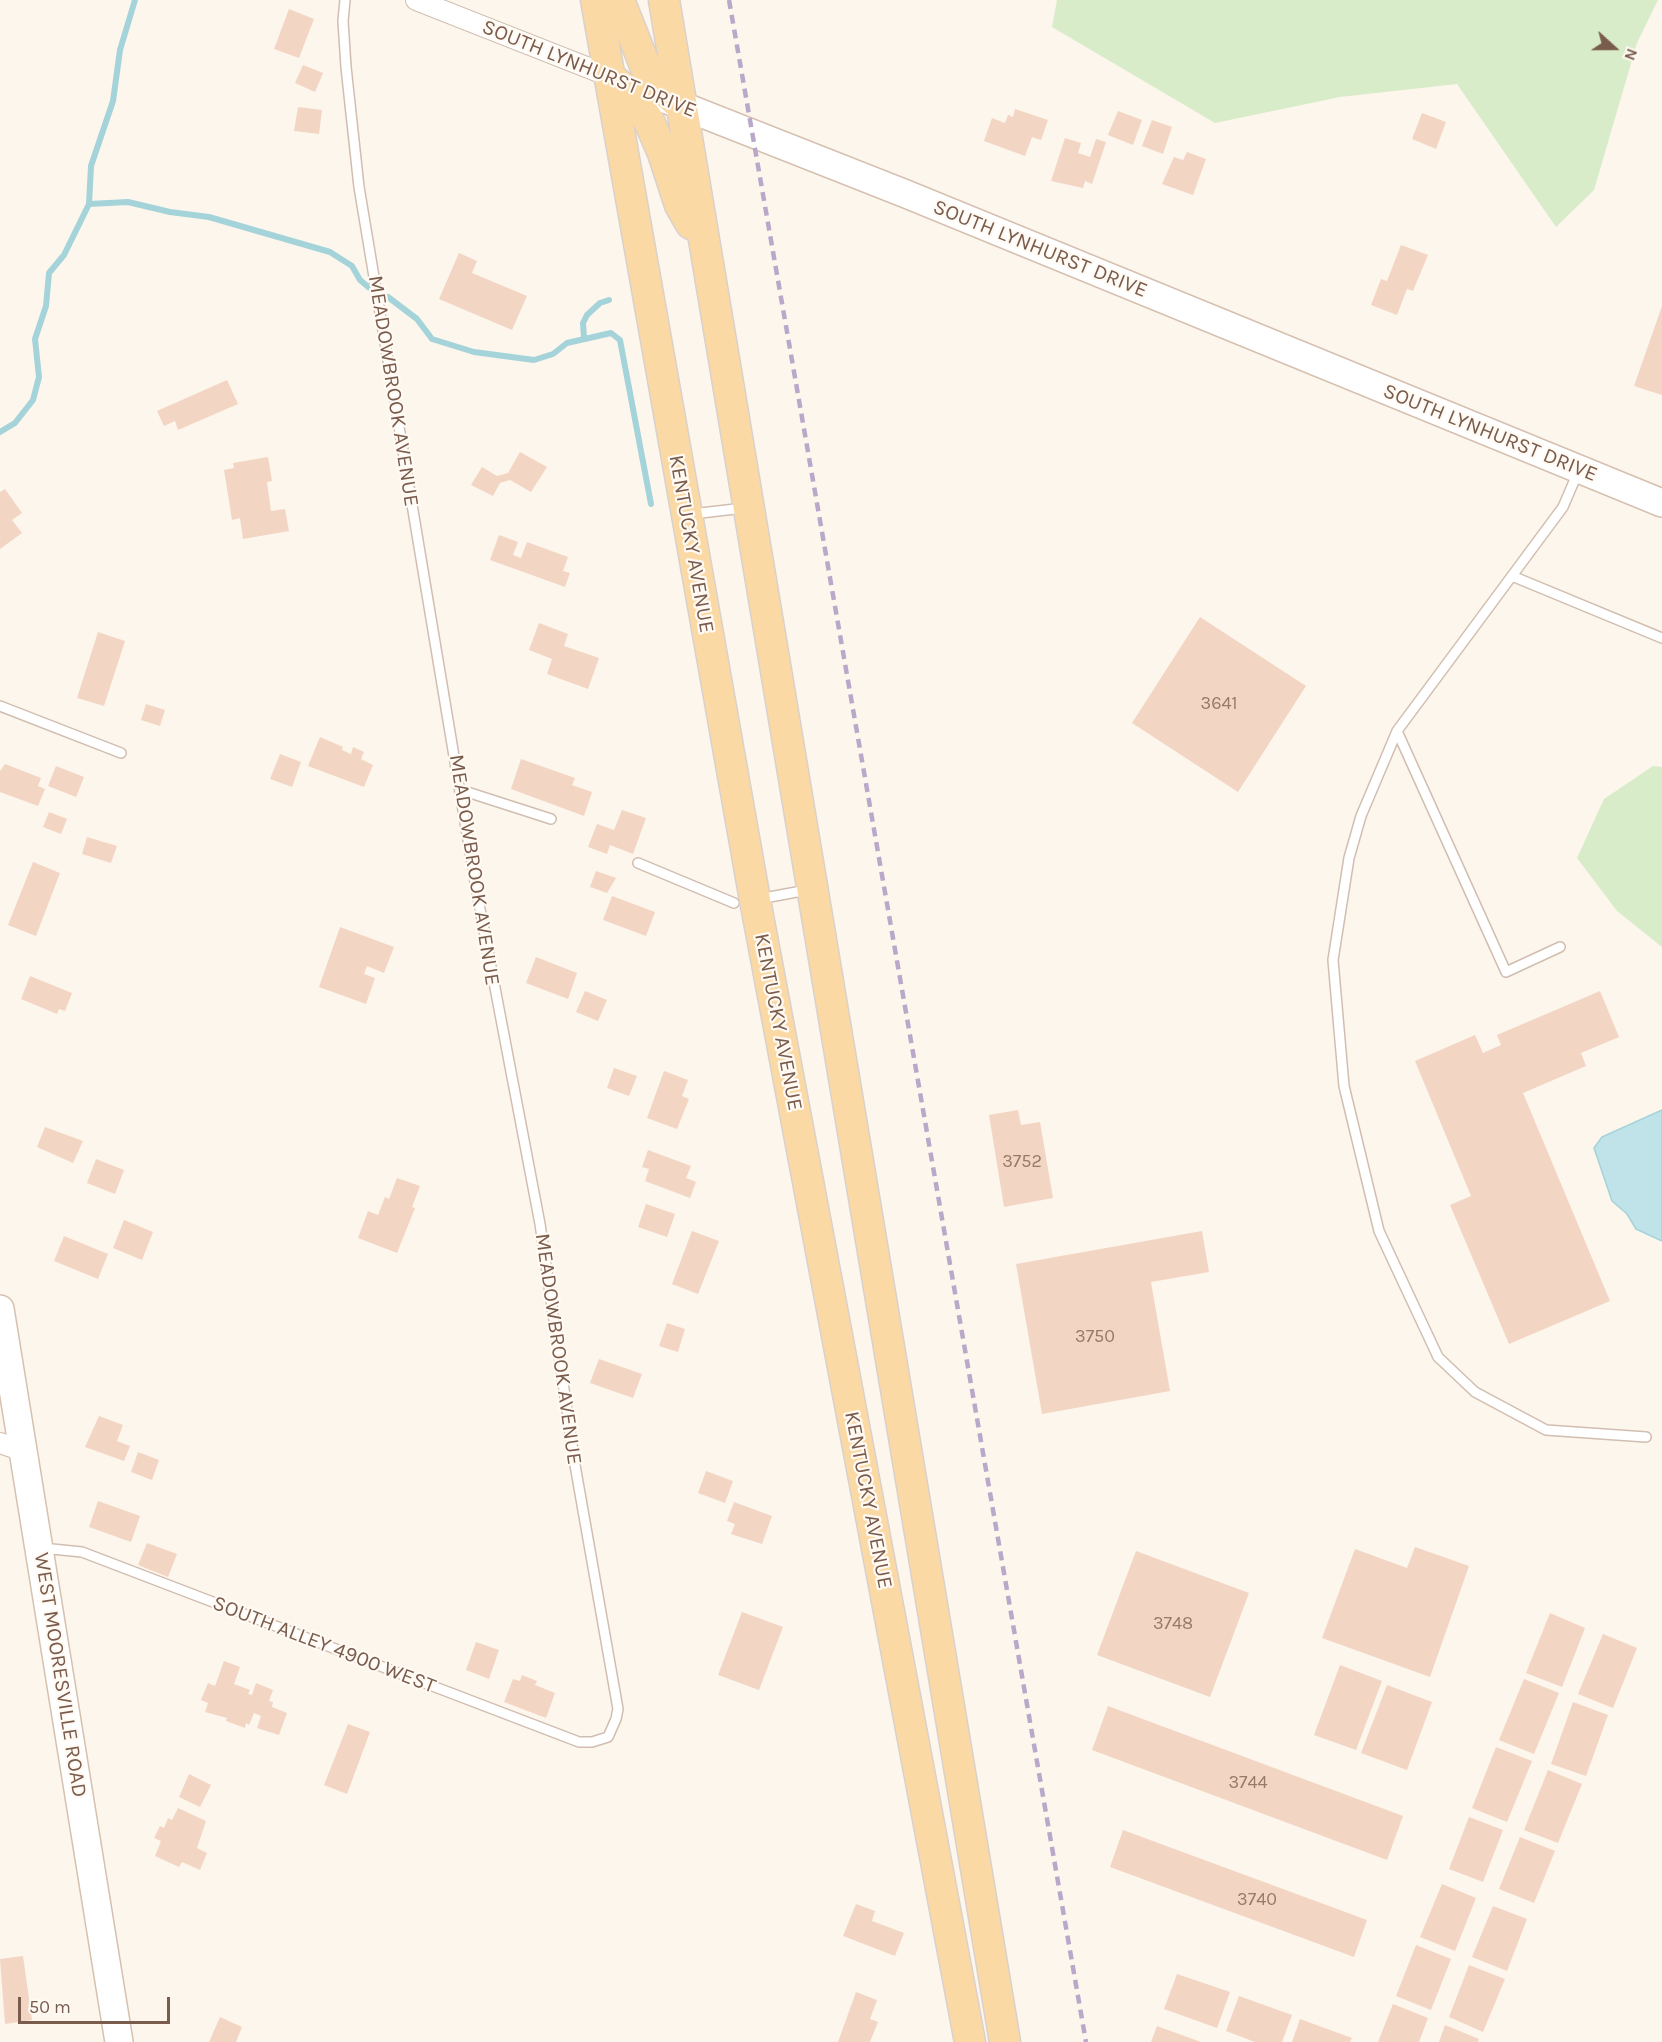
<!DOCTYPE html>
<style>
body{margin:0}
#map{position:relative;width:1662px;height:2042px;overflow:hidden;background:#fdf6ec;font-family:Karla,sans-serif}
canvas{display:block}
.north{position:absolute;left:1584px;top:18px;width:60px;height:60px;-webkit-text-stroke:4px #fffaf3;paint-order:stroke;rotate:111deg;font-size:16px;font-weight:700;line-height:24px;text-align:center;color:#7a5c4d}
.north::after{content:'';display:block;margin:auto;width:21px;height:27px;background:#7a5c4d;clip-path:polygon(50% 0,100% 100%,50% 72%,0 100%)}
.scale{position:absolute;left:18px;top:1997px;width:152px;height:27px;box-sizing:border-box;border:3px solid #7a5c4d;border-top:0;padding-left:8px;font-size:18px;line-height:21px;white-space:nowrap;color:#7a5c4d;-webkit-text-stroke:4px #fffaf3;paint-order:stroke}
</style>
<div id="map">
<canvas width="1662" height="2042"></canvas>
<div class="north">N</div>
<div class="scale">50 m</div>
</div>
<script>
const g = document.querySelector('canvas').getContext('2d');
g.lineJoin = 'round';
function fillPath(path, color) { g.fillStyle = color; g.fill(path, 'evenodd'); }
const toPath = rows => new Path2D(rows.map(r => 'M' + r).join(''));
function trace(path, color, width, dash) { g.strokeStyle = color; g.lineWidth = width; g.lineCap = dash ? 'butt' : 'round'; g.setLineDash(dash || []); g.stroke(path); }
function drawText(font, color, halo, rows, align = 'center') {
  g.font = font + ' Karla,sans-serif'; g.lineWidth = 4.5; g.setLineDash([]); g.textBaseline = 'middle'; g.strokeStyle = halo; g.fillStyle = color; for (const [text, x, y, turn = 0] of rows) {
    g.save(); g.translate(x, y); g.rotate((+turn || 0) * Math.PI / 180); g.textAlign = isNaN(turn) ? turn : align; if (halo) g.strokeText(text, 0, 0); g.fillText(text, 0, 0); g.restore();
  }
}
const green = toPath([
 [1057,0,1658,0,1637,43,1594,190,1556,227,1457,84,1340,97,1215,123,1052,27],
 [1653,766,1662,767,1662,947,1617,911,1577,858,1604,799]
]);
const water = toPath([
 [1662,1110,1662,1241,1636,1229,1627,1214,1612,1201,1594,1148,1602,1137,1662,1110]
]);
const stream = toPath([
 [89,204,128,202,170,212,209,217,330,252,352,266,360,280,373,291],
 [388,297,417,319,432,339,474,352,534,360,553,354,567,343,611,333,620,340,651,504],
 [584,338,583,323,587,315,600,303,609,300],
 [0,432,15,423,33,400,39,377,35,339,46,306,49,273,64,255,89,204,91,166,113,101,120,50,135,0]
]);
const building = toPath([
 [289,9,314,19,299,58,274,49],
 [303,65,323,73,315,92,295,83],
 [298,107,322,110,319,134,294,131],
 [1015,109,1048,120,1041,140,1032,137,1025,156,984,141,992,118,1005,123,1008,115,1013,117],
 [1118,111,1142,120,1133,145,1108,135],
 [1422,113,1446,122,1436,149,1412,139],
 [1152,120,1172,127,1163,154,1142,146],
 [1065,138,1081,143,1078,153,1090,157,1096,139,1106,142,1092,184,1085,181,1083,188,1051,181],
 [1187,152,1206,159,1193,195,1162,184,1174,157,1183,160],
 [1401,245,1428,255,1413,291,1407,289,1397,315,1371,305,1381,279,1387,281],
 [459,253,477,261,472,273,527,296,512,330,439,299],
 [1662,306,1662,395,1634,386],
 [227,380,238,404,178,430,175,421,164,426,157,411],
 [520,452,547,467,531,492,510,480,500,483,493,496,471,485,482,467,497,476,508,473],
 [268,457,272,481,267,482,271,511,285,509,289,531,243,539,240,518,232,520,224,470,234,468,233,463],
 [5,489,22,513,12,520,22,533,0,549,0,492],
 [499,535,518,542,513,555,521,558,527,542,568,557,563,571,570,573,565,587,490,560],
 [1200,617,1306,686,1238,792,1132,723],
 [539,623,568,634,564,646,599,658,588,689,547,674,552,659,529,650],
 [98,632,125,641,104,706,77,698],
 [146,704,165,710,160,726,141,720],
 [320,737,343,747,342,750,351,754,353,747,364,752,361,759,373,765,364,787,308,766],
 [280,754,301,762,292,787,270,779],
 [521,759,575,778,572,785,592,792,584,816,511,789],
 [5,764,41,778,38,786,45,789,38,806,0,792,0,771],
 [56,766,84,777,76,797,48,786],
 [622,810,646,818,633,854,610,845,607,854,588,847,597,824,614,830],
 [49,812,67,819,61,834,43,827],
 [87,837,117,846,111,863,82,854],
 [33,862,60,873,36,936,8,925],
 [596,871,616,878,607,893,590,887],
 [612,896,655,912,646,936,603,920],
 [340,927,394,947,384,973,367,966,364,974,375,978,366,1004,319,987],
 [536,957,577,973,568,999,526,983],
 [30,976,72,993,65,1011,59,1009,57,1014,21,999],
 [585,991,607,1000,598,1021,576,1012],
 [1600,991,1619,1037,1581,1053,1586,1066,1523,1093,1610,1301,1509,1344,1450,1205,1471,1196,1415,1061,1475,1035,1483,1053,1501,1045,1497,1035],
 [614,1068,637,1076,629,1096,607,1088],
 [664,1071,688,1080,682,1096,689,1099,677,1129,647,1118],
 [1018,1110,1021,1125,1040,1122,1053,1198,1004,1207,989,1115],
 [45,1127,83,1141,73,1163,37,1147],
 [648,1150,691,1166,686,1178,696,1182,690,1198,645,1181,649,1169,642,1167],
 [96,1159,124,1170,115,1194,87,1183],
 [397,1178,420,1186,412,1207,415,1208,397,1253,358,1238,368,1211,378,1215,385,1197,389,1199],
 [646,1204,675,1214,667,1237,638,1227],
 [124,1220,153,1232,142,1260,113,1248],
 [692,1231,719,1241,698,1294,672,1284],
 [1202,1231,1209,1272,1151,1282,1170,1391,1042,1414,1016,1264],
 [64,1236,108,1254,98,1279,54,1261],
 [667,1323,685,1329,678,1352,659,1346],
 [599,1359,642,1374,633,1398,590,1383],
 [99,1416,123,1425,117,1441,130,1446,124,1461,85,1447],
 [138,1452,159,1460,152,1480,131,1472],
 [706,1471,733,1481,725,1503,698,1493],
 [98,1501,140,1516,131,1542,89,1527],
 [734,1502,772,1516,762,1544,731,1534,735,1524,727,1521],
 [147,1543,177,1554,168,1577,138,1565],
 [1415,1547,1469,1566,1430,1677,1322,1638,1355,1549,1407,1568],
 [1136,1551,1249,1593,1210,1697,1097,1655],
 [742,1612,783,1627,759,1690,718,1675],
 [1550,1613,1585,1628,1562,1687,1526,1673],
 [1603,1634,1637,1648,1613,1708,1578,1694],
 [476,1642,499,1650,489,1679,466,1670],
 [224,1661,240,1667,234,1684,250,1690,248,1694,252,1695,256,1683,273,1690,269,1701,273,1702,272,1707,287,1713,279,1735,257,1728,261,1716,254,1713,249,1725,246,1723,245,1728,226,1721,227,1718,205,1712,208,1703,201,1700,208,1683,215,1686],
 [1340,1665,1382,1681,1356,1750,1314,1735],
 [522,1675,537,1681,535,1685,555,1693,546,1718,504,1702,513,1679,520,1681],
 [1524,1679,1559,1693,1534,1754,1499,1740],
 [1387,1685,1432,1702,1407,1770,1361,1753],
 [1573,1702,1608,1715,1586,1776,1551,1764],
 [1108,1706,1403,1816,1387,1860,1092,1750],
 [348,1724,370,1732,347,1794,324,1785],
 [1496,1747,1532,1761,1507,1822,1472,1808],
 [1548,1770,1582,1784,1558,1843,1524,1830],
 [189,1774,211,1785,200,1807,179,1797],
 [178,1808,206,1821,197,1848,207,1853,200,1870,182,1862,179,1867,155,1856,161,1841,154,1838,160,1826,164,1828,168,1818,172,1820],
 [1469,1817,1503,1830,1483,1882,1449,1869],
 [1123,1830,1367,1920,1354,1957,1110,1867],
 [1520,1837,1555,1851,1534,1903,1499,1889],
 [1442,1884,1476,1898,1455,1951,1420,1937],
 [856,1904,875,1911,872,1921,904,1933,895,1956,843,1936],
 [1493,1906,1527,1919,1507,1971,1472,1957],
 [1416,1945,1451,1959,1431,2010,1396,1996],
 [23,1956,32,2020,5,2024,0,1959],
 [1469,1965,1505,1979,1483,2032,1449,2017],
 [1177,1974,1230,1992,1217,2028,1164,2009],
 [856,1992,877,2000,870,2019,878,2022,870,2042,838,2042],
 [1239,1996,1292,2015,1282,2042,1255,2042,1226,2031],
 [1393,2004,1428,2018,1419,2042,1378,2042],
 [220,2017,242,2027,236,2042,209,2042],
 [1300,2019,1352,2038,1350,2042,1292,2042],
 [1445,2025,1479,2039,1478,2042,1439,2042],
 [1157,2026,1201,2042,1151,2042]
]);
const lane = toPath([
 [692,514,744,508],
 [1512,576,1662,638],
 [0,706,121,753],
 [1397,731,1361,816,1349,858,1333,960,1344,1086,1379,1231,1438,1357,1475,1392,1546,1430,1646,1437],
 [461,790,551,819],
 [638,863,734,903],
 [759,899,807,890],
 [1560,947,1506,972,1397,731,1563,507,1578,472],
 [42,1548,82,1552,579,1742,592,1742,608,1737,616,1719,618,1709,575,1465,540,1224,476,888,359,187,346,67,343,21,345,0]
]);
const street = toPath([
 [416,0,609,76],
 [0,1443,23,1451]
]);
const secondary = toPath([
 [665,99,906,194,1662,503],
 [0,1309,119,2042]
]);
const primary = toPath([
 [596,0,755,900,970,2042],
 [619,0,646,68,656,84,682,106],
 [664,0,1005,2042],
 [609,76,629,93,649,121,663,153,680,205,691,224]
]);
const rail = toPath([
 [729,0,1086,2042]
]);
const numberNames = [
 ["3641",1219,704],
 ["3752",1022,1162],
 ["3750",1095,1337],
 ["3748",1173,1624],
 ["3744",1248,1783],
 ["3740",1257,1900]
];
const streetNames = [
 ["SOUTH LYNHURST DRIVE",589,69,22],
 ["SOUTH LYNHURST DRIVE",1040,249,22],
 ["MEADOWBROOK AVENUE",393,391,81],
 ["SOUTH LYNHURST DRIVE",1490,433,22],
 ["KENTUCKY AVENUE",691,544,80],
 ["MEADOWBROOK AVENUE",474,870,81],
 ["KENTUCKY AVENUE",778,1022,79],
 ["MEADOWBROOK AVENUE",558,1349,82],
 ["KENTUCKY AVENUE",868,1500,79],
 ["SOUTH ALLEY 4900 WEST",324,1645,21],
 ["WEST MOORESVILLE ROAD",60,1675,81]
];
fillPath(green, '#d8ecc9');
fillPath(water, '#bfe3e8');
trace(water, '#a5d3da', 1.5);
trace(stream, '#a5d3da', 6);
fillPath(building, '#f3d5c3');
trace(lane, '#d1beb0', 12);
trace(street, '#d1beb0', 22);
trace(secondary, '#d6c0b0', 30);
trace(primary, '#dad1cd', 33);
trace(lane, '#fff', 9);
trace(street, '#fff', 20);
trace(secondary, '#fff', 27);
trace(primary, '#fbd9a5', 30);
trace(rail, '#b9a8c9', 4.5, [9, 6]);
drawText('18px', '#987a6a', null, numberNames);
drawText('21px', '#7a5c4d', '#fffaf3', streetNames);
</script>
